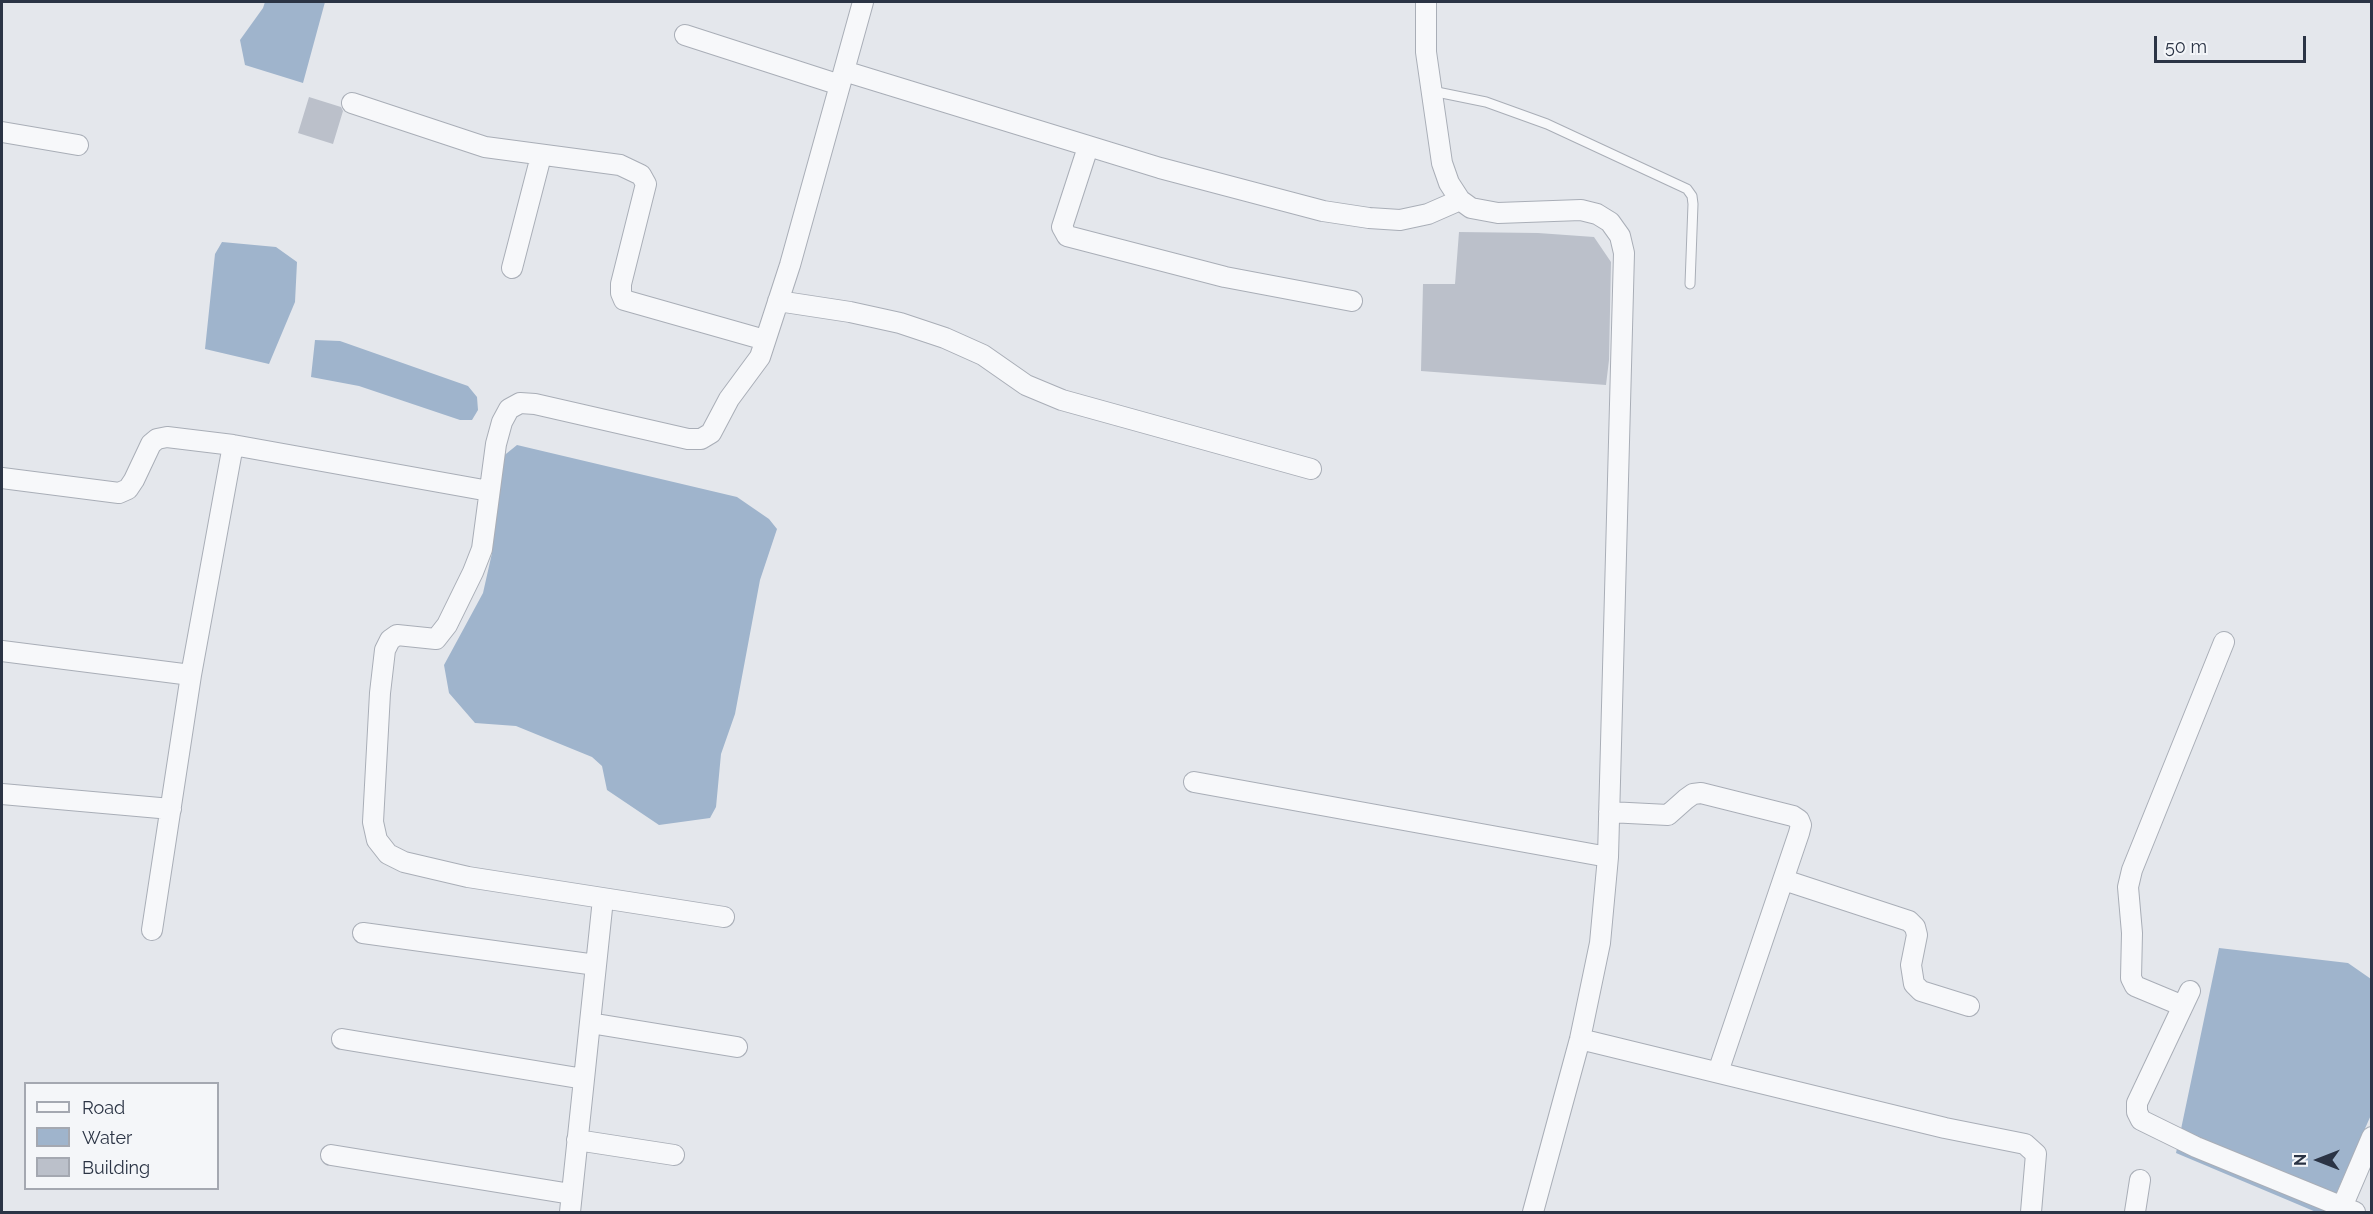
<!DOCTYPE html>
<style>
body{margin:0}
#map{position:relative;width:2373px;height:1214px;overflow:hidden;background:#e4e7ec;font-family:Raleway,sans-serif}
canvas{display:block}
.frame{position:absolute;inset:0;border:3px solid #2b3445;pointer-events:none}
.legend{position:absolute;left:24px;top:1082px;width:195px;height:108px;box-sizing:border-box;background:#f4f6f9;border:2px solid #a4a8b1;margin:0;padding:8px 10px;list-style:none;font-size:18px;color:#2b3445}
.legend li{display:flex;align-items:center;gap:12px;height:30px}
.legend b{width:30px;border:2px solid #a4a8b1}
.north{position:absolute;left:2289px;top:1130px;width:60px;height:60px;-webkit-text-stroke:4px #f4f6f9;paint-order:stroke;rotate:270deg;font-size:16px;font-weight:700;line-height:24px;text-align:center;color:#2b3445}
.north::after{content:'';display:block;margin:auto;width:21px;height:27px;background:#2b3445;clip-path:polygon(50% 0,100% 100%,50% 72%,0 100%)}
.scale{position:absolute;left:2154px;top:36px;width:152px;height:27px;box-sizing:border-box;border:3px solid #2b3445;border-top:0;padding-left:8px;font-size:18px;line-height:21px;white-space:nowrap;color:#2b3445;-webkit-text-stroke:4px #f4f6f9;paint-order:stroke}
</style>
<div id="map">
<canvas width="2373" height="1214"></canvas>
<div class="frame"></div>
<ul class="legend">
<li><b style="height:8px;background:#f7f8fa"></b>Road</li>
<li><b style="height:16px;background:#9fb4cc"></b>Water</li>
<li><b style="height:16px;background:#bbc0ca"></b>Building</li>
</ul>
<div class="north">N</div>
<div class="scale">50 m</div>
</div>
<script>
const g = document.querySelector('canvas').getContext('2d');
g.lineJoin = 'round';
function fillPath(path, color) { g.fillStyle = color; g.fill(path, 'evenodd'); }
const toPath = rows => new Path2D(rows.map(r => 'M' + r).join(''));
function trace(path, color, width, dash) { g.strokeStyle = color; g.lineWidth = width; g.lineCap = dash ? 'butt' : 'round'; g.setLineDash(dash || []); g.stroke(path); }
const water = toPath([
 [265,2,325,2,303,83,245,65,240,40,263,8],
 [222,242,276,247,297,262,295,302,269,364,205,349,215,254],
 [315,340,340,341,468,386,477,397,478,410,472,420,460,420,359,386,311,377],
 [517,445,737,497,769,519,777,529,760,580,735,714,721,754,716,807,710,818,659,825,607,790,602,766,592,757,516,726,475,723,449,693,444,665,483,593,492,553,496,462],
 [2219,948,2348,963,2371,979,2371,1115,2328,1212,2316,1212,2176,1153]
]);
const building = toPath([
 [309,97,341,107,343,111,333,144,298,133],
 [1459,232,1538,233,1594,237,1611,262,1609,360,1606,385,1421,371,1423,284,1455,284]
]);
const service = toPath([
 [1432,91,1486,102,1547,124,1687,189,1692,196,1693,204,1690,284]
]);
const minor = toPath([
 [1426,2,1426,52,1442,163,1449,183,1460,200,1471,208,1498,213,1581,210,1597,214,1610,222,1620,236,1624,253,1608,857,1600,943,1580,1039,1533,1212],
 [685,35,840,85],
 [844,71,1160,168,1323,211,1369,218,1400,220,1428,214,1460,200],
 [352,103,485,147,620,165,641,175,646,184,621,284,621,293,624,300,765,340],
 [2,132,78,145],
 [1088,147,1062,227,1067,236,1225,277,1352,301],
 [512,268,541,156],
 [778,301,850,312,900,323,945,338,983,355,1026,385,1062,400,1311,469],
 [2,478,119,493,128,489,134,480,151,444,157,439,167,437,233,445,489,491],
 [2,651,191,675],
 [1194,782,1608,857],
 [2,794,171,809],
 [1609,812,1668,815,1686,799,1693,794,1701,793,1793,816,1799,820,1801,825,1799,833,1718,1072],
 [1784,880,1909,921,1915,927,1917,935,1911,965,1914,984,1921,991,1969,1006],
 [724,917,468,877,404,862,388,854,377,840,373,822,380,693,385,650,390,640,397,635,436,639,447,625,473,572,482,549,496,444,502,422,509,409,520,403,535,404,688,439,701,439,711,433,729,399,760,357,790,265,863,2],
 [152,930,191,675,233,445],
 [363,933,596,965],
 [2190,991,2137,1103,2137,1112,2141,1120,2196,1147,2355,1212],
 [2183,1006,2135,986,2131,978,2132,933,2128,887,2132,870,2224,642],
 [590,1023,737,1047],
 [342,1039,584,1079],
 [1580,1039,1945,1128,2025,1144,2036,1154,2031,1212],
 [577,1140,674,1155],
 [331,1155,571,1194],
 [2342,1207,2372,1137],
 [570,1212,603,899],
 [2135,1212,2140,1180]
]);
fillPath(water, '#9fb4cc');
fillPath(building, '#bbc0ca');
trace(service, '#a9aeb7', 11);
trace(minor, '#a9aeb7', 22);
trace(service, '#f7f8fa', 9);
trace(minor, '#f7f8fa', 20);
</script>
